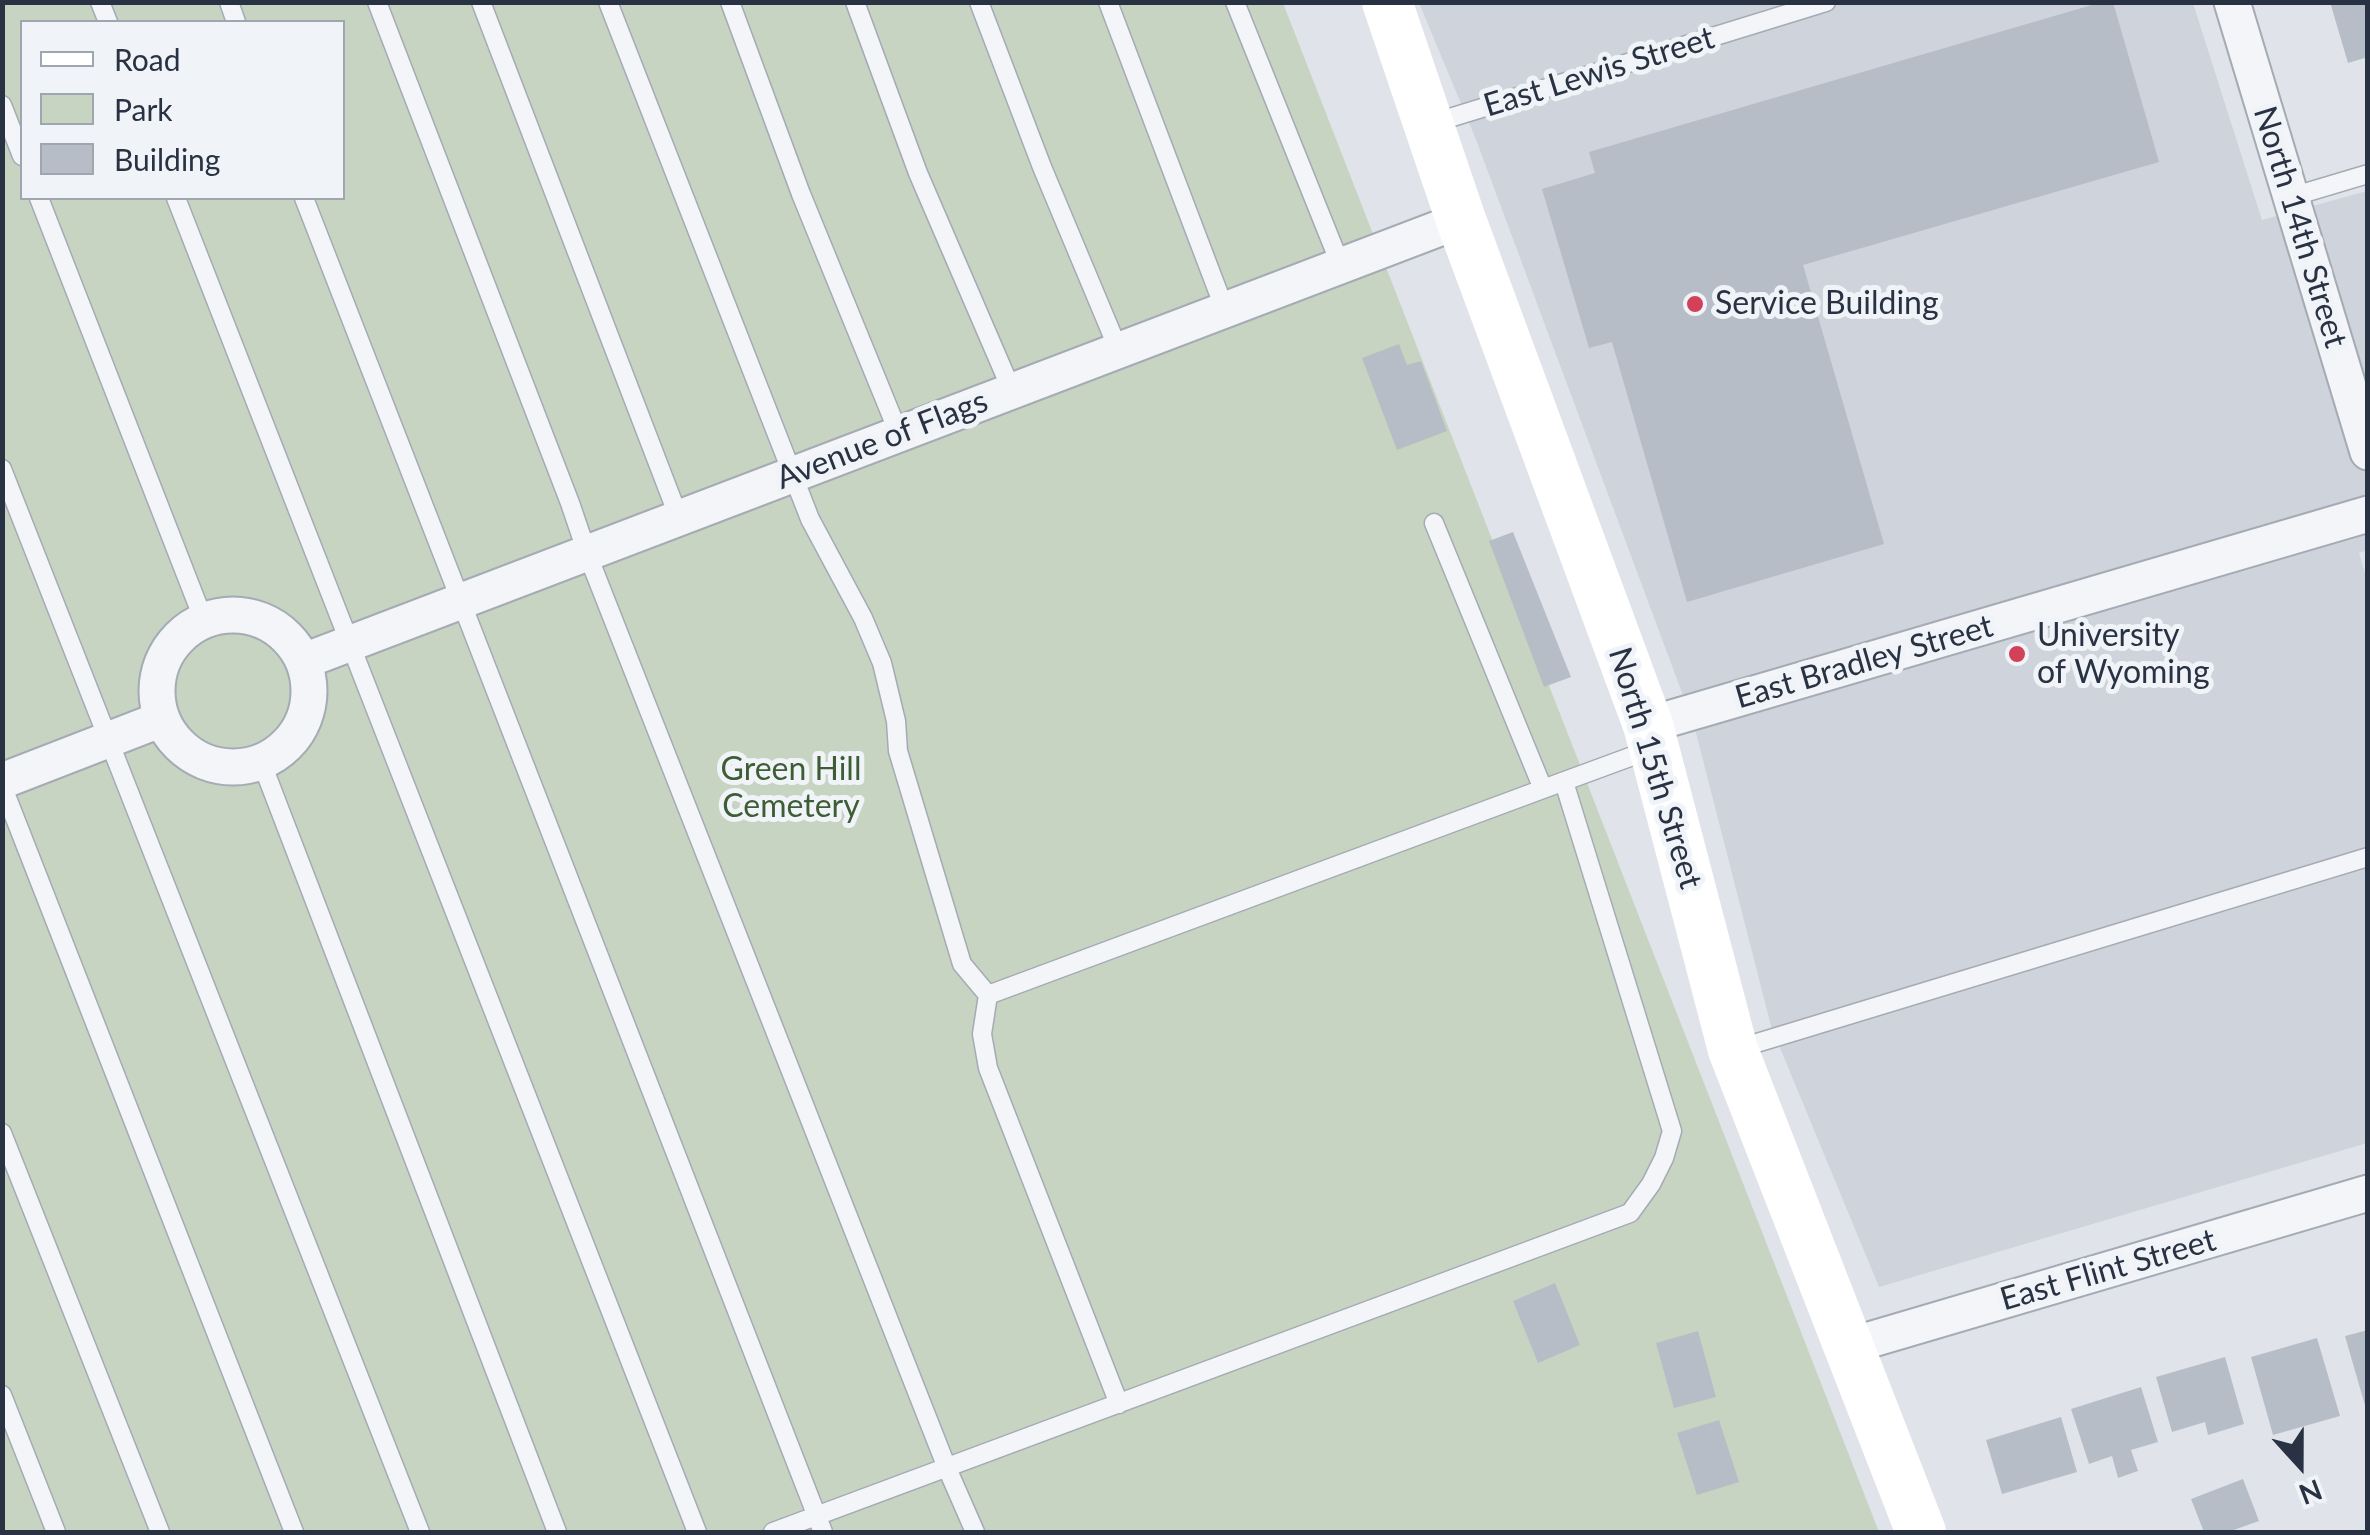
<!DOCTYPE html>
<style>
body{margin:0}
#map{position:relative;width:2370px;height:1535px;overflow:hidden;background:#e0e4ea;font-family:Lato,sans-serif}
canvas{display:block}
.frame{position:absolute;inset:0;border:5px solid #283242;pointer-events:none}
.legend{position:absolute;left:20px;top:20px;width:325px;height:180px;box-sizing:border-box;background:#f0f3f7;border:2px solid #a0a6af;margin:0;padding:12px 18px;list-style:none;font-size:30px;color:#283242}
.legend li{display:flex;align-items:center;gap:20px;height:50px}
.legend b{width:50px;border:2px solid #a0a6af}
.north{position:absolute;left:2250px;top:1415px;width:100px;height:100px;-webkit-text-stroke:8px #f0f3f7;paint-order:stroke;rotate:159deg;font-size:28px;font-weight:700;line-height:40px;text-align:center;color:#283242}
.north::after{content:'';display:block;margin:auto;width:35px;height:45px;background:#283242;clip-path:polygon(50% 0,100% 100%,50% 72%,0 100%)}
</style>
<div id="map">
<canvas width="2370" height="1535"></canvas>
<div class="frame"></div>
<ul class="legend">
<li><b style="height:12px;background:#fff"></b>Road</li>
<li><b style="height:28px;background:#c6d4c1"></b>Park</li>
<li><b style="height:28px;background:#b7bdc7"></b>Building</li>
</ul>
<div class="north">N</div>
</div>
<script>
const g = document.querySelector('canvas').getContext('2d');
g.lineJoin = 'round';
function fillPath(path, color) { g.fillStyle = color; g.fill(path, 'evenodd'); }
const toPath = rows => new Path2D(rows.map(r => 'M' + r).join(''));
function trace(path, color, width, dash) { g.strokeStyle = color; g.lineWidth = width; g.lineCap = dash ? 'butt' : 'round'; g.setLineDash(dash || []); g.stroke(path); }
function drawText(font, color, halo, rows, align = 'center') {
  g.font = font + ' Lato,sans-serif'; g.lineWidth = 10; g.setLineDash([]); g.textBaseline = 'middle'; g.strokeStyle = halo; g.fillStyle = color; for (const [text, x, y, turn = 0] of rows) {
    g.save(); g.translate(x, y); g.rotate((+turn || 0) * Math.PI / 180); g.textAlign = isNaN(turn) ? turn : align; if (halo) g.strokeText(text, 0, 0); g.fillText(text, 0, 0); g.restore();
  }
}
const built = toPath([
 [1419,3,2193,3,2262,220,2367,191,2368,550,2359,553,2368,583,2367,1143,1879,1287,1771,1026,1694,725,1475,137]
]);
const green = toPath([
 [3,3,1283,3,1879,1532,3,1532],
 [22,22,342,22,342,198,22,198]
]);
const building = toPath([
 [2102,2,2113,2,2159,162,1803,265,1884,544,1687,602,1612,342,1589,348,1542,189,1595,173,1589,152],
 [2330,2,2368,2,2368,57,2348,63],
 [1399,344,1407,365,1421,361,1447,431,1397,450,1362,358],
 [1513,532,1571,677,1544,687,1489,541],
 [1555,1283,1580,1345,1538,1363,1513,1301],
 [2368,1330,2368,1409,2366,1409,2345,1336],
 [1698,1331,1716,1397,1674,1408,1656,1343],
 [2317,1338,2340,1416,2273,1435,2251,1357],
 [2225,1357,2244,1424,2208,1435,2205,1422,2172,1432,2156,1377],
 [2141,1387,2158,1442,2131,1450,2138,1471,2118,1478,2112,1456,2089,1464,2071,1409],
 [2061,1417,2077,1472,2002,1494,1986,1440],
 [1719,1420,1739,1482,1697,1495,1677,1433],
 [2243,1479,2259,1521,2228,1532,2204,1532,2191,1499]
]);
const lane = toPath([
 [100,2,108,22],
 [229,2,236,22],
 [377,2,570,503,587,553,947,1468,975,1532],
 [481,2,679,518],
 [608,2,810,519,863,618,882,663,896,721,898,751,962,964,988,995,982,1034,988,1068,1119,1404],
 [730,2,801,194,899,434],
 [855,2,918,173,1012,391],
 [979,2,1042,167,1119,351],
 [1108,2,1225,310],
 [1235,2,1341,266],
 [2,105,22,156],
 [1430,124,1826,2],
 [2291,197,2368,174],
 [39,198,204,621],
 [176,198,697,1532],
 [304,198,823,1532],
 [2,469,420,1532],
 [1434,523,1543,789,1649,750],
 [261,761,557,1532],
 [2,785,294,1532],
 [988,995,1543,789],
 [1737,1049,2368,857],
 [2,1133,160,1532],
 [2,1395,56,1532],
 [773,1532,1630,1213,1651,1184,1664,1158,1672,1131,1564,782]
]);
const street = toPath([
 [2232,2,2368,452],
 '157 691a76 76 0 1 1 152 0a76 76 0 1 1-152 0Z',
 [304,661,1461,220],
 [1648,725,2368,514],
 [2,781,162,719],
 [1849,1346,2368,1193]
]);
const secondary = toPath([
 [1387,2,1461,220,1648,725,1733,1050,1921,1532]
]);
const markers = [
 [1695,304,10,"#d34158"],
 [2017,654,10,"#d34158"]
];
const streetNames = [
 ["East Lewis Street",1599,72,-17],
 ["North 14th Street",2300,227,73],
 ["Avenue of Flags",882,440,-21],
 ["East Bradley Street",1864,662,-16],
 ["North 15th Street",1655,768,73],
 ["East Flint Street",2108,1270,-16]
];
const poiNames = [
 ["Service Building",1715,304],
 ["University",2037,636],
 ["of Wyoming",2037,673]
];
const parkNames = [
 ["Green Hill",791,770],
 ["Cemetery",791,807]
];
fillPath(built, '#ced3dc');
fillPath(green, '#c6d4c1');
fillPath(building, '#b7bdc7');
trace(lane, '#a5abb4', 21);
trace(street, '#a5abb4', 39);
trace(lane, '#f3f5f8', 18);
trace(street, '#f3f5f8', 35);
trace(secondary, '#fff', 50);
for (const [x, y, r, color] of markers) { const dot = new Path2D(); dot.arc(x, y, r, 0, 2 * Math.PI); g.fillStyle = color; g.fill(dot); trace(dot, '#f0f3f7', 4); }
drawText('32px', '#283242', '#f0f3f7', streetNames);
drawText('32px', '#283242', '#f0f3f7', poiNames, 'left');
drawText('32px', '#3d5e35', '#f0f3f7', parkNames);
</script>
